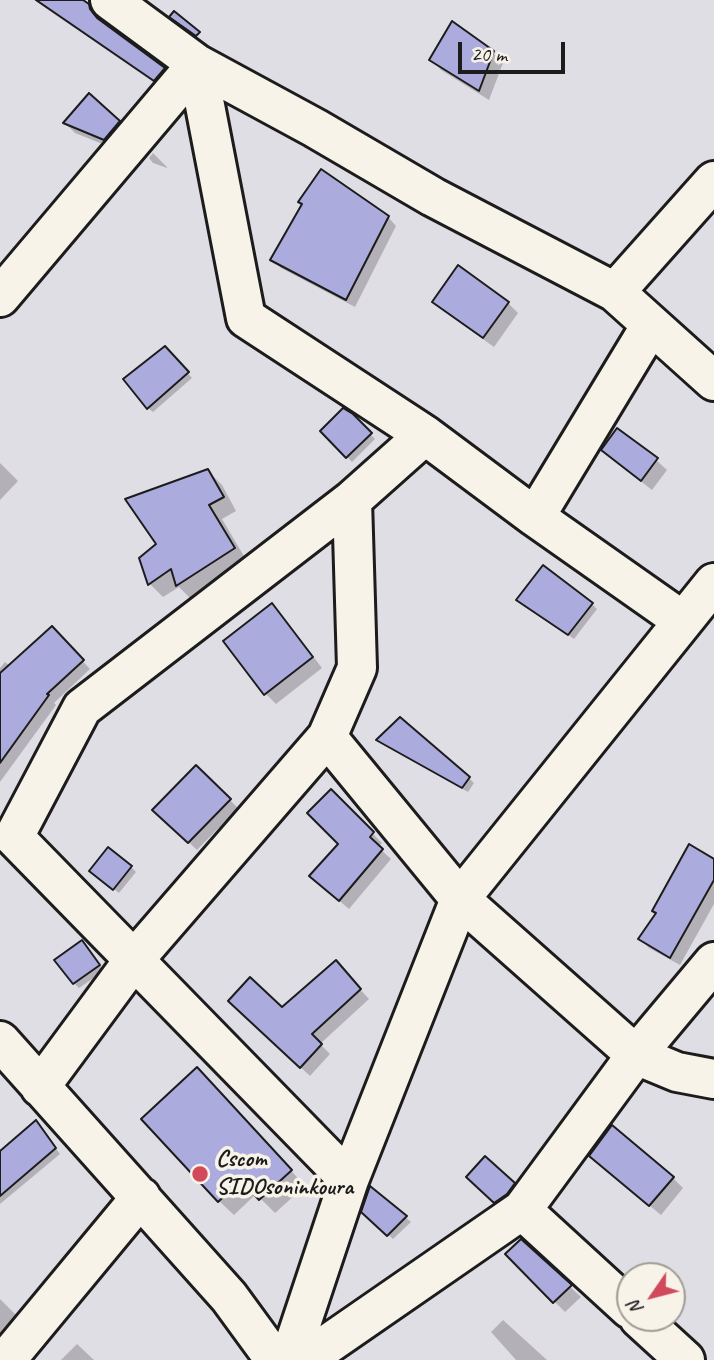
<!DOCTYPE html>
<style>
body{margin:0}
#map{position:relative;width:714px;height:1360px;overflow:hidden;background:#e0dee5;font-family:Caveat,sans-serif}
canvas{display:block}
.north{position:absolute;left:616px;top:1262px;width:70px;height:70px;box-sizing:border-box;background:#f7f3e8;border:2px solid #9f9d96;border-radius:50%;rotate:235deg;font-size:19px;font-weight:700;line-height:28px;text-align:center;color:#1c1c1c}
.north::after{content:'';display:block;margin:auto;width:24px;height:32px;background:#d1495b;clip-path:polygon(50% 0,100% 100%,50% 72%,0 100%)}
.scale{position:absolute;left:458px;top:42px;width:107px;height:32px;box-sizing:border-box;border:4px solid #1c1c1c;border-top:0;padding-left:9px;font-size:21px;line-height:24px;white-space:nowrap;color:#1c1c1c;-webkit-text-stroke:5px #f7f3e8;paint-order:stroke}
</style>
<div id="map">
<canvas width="714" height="1360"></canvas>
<div class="north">N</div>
<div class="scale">20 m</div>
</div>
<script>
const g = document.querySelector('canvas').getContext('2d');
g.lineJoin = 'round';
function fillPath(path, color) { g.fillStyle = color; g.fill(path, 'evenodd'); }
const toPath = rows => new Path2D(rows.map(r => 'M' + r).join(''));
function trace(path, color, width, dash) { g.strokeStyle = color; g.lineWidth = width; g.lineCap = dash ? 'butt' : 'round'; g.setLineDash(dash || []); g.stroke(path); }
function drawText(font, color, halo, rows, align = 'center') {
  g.font = font + ' Caveat,sans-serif'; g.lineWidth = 7; g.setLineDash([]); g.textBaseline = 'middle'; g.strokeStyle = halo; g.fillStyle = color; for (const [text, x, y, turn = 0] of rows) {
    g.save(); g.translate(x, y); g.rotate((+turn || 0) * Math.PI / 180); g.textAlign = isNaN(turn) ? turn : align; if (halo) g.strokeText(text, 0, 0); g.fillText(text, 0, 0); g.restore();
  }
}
const shadow = toPath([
 [34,0,80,0,99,16,100,22,164,69,174,79,165,90],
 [493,53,503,63,489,100,441,70,431,59],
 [89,96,129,133,115,149,75,133,65,123],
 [153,153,167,167,167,168,153,163,149,158],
 [388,217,396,226,355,307,281,268,272,259],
 [434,302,508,303,518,313,494,347,445,312],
 [165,348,192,378,153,412,148,408],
 [352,416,375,439,352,462,322,431],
 [603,450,656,460,667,470,652,490,614,460],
 [0,463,18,481,0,500],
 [208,471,222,485,236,511,222,519,248,563,191,599,179,587,163,597,150,584,158,544],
 [519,600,592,604,597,609,574,639],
 [272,605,282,616,322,668,276,704,266,694,225,641],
 [52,628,90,669,54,703,56,705,0,782,0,668,5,662,10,666],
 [379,740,469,778,474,783,468,792,384,745],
 [196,767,238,808,197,850,163,818],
 [331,792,382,843,378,847,391,859,349,909,321,885,340,844],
 [714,861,714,904,680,965,649,948,640,939],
 [131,867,136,872,119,893,96,875],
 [87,947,104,971,79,988,74,983],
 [344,972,369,999,320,1044,330,1054,310,1076,239,1010,282,1010],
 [212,1084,305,1186,275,1213,256,1194,234,1215,219,1201],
 [41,1128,60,1154,0,1204,0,1153],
 [485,1158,518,1189,500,1206,469,1177],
 [602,1166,673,1178,683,1188,661,1215],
 [371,1189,411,1222,393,1239,363,1212],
 [521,1241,581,1297,565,1312,507,1254],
 [0,1299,25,1324,0,1350],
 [503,1320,547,1360,516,1360,491,1332],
 [77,1344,94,1360,61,1360]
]);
const building = toPath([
 [36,0,83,0,89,4,90,9,97,18,165,68,154,81,36,0],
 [174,11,200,32,196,36,169,17,174,11],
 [452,21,494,51,479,91,429,60,452,21],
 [89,93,120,121,104,140,63,123,89,93],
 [321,169,389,216,346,300,270,260,302,204,298,202,321,169],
 [458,265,509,302,483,338,432,302,458,265],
 [165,346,189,372,147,409,123,379,165,346],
 [343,408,353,414,372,433,346,458,320,431,343,408],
 [617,428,658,458,641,481,601,450,617,428],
 [208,469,224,497,209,505,235,548,176,586,171,569,148,585,139,558,156,544,125,499,208,469],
 [543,565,593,603,568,635,516,600,543,565],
 [272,603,313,657,264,695,223,641,272,603],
 [52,626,84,660,47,694,49,695,0,763,0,673,52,626],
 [400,717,470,777,462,788,376,740,400,717],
 [196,765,231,799,188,843,152,810,196,765],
 [331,789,374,832,370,837,383,849,339,901,309,876,338,844,307,813,331,789],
 [689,844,714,859,714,880,670,958,638,939,656,913,652,911,689,844],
 [108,847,132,866,113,890,89,871,108,847],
 [82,940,100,965,73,984,54,960,82,940],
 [336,960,361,989,312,1034,322,1044,300,1068,228,1001,250,977,282,1007,336,960],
 [197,1067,292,1170,259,1200,241,1180,218,1202,141,1119,197,1067],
 [36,1120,56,1148,0,1196,0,1151,36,1120],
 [612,1125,674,1177,649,1206,589,1156,612,1125],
 [485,1156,515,1183,507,1194,494,1203,466,1177,485,1156],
 [370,1186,407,1216,387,1236,361,1212,370,1186],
 [521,1239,572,1285,553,1303,505,1254,521,1239]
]);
const street = toPath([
 [110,0,197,64,315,128,433,197,615,292,714,381],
 [197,64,246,318,425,435,535,517,683,621],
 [615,292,714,181],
 [0,297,197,64],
 [535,517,651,325],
 [327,737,460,899,636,1055,677,1072,714,1079],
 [0,1041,229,1297,275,1360],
 [40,1087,133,961,327,737,357,668,352,500],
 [349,1180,14,837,82,708,352,500,425,435],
 [522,1210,630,1309],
 [639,1318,685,1360],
 [6,1360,141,1197],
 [289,1360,349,1180,460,899,714,583],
 [305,1360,522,1210,636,1055,714,962]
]);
const markers = [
 [200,1174,9,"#d1495b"]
];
const poiNames = [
 ["Cscom",216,1160],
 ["SIDOsoninkoura",216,1188]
];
fillPath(shadow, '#0003');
fillPath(building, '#abacdd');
trace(building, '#1c1c1c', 2);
trace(street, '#1c1c1c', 44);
trace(street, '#f7f3e8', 38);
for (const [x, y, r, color] of markers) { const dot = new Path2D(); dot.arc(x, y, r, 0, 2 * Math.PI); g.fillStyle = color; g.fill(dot); trace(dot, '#f7f3e8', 2.5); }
drawText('bold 24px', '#1c1c1c', '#f7f3e8', poiNames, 'left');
</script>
